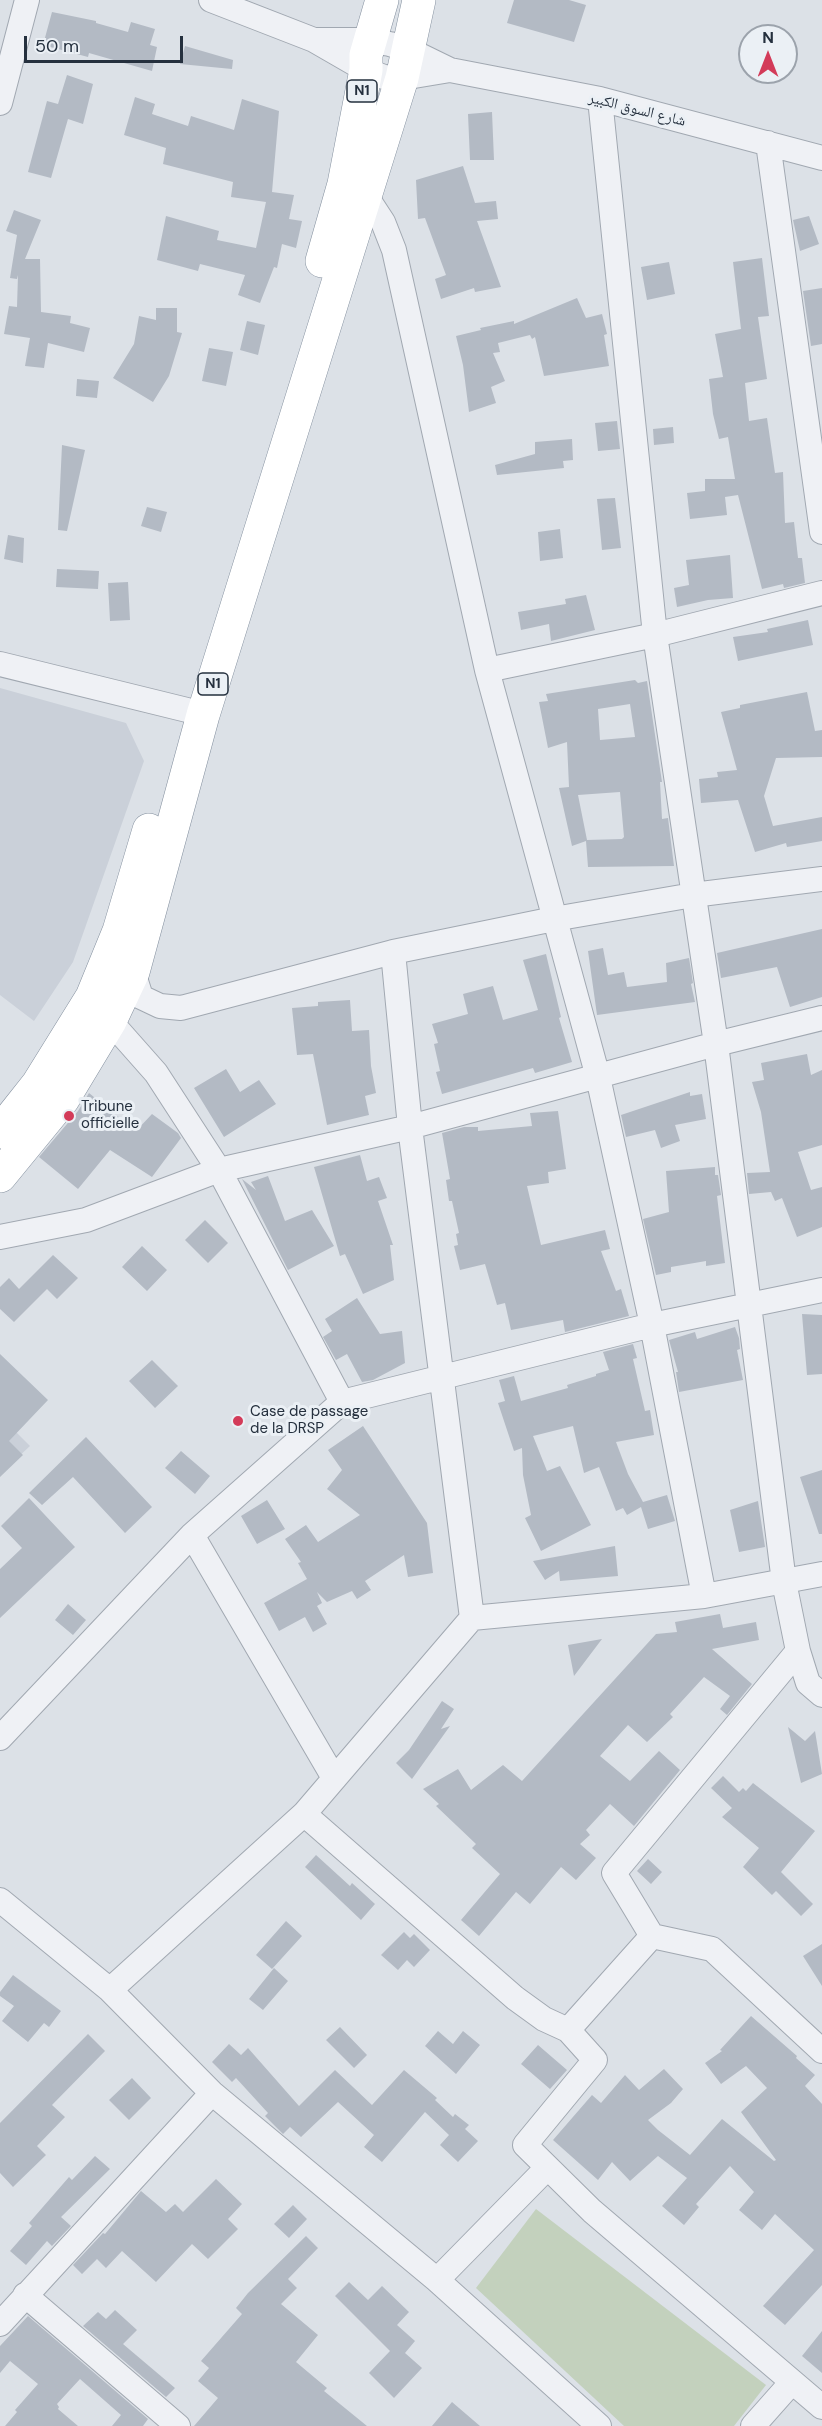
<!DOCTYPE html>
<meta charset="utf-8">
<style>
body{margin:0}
#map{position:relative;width:822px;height:2426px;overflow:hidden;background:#dce1e7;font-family:"DM Sans",sans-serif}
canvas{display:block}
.north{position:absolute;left:738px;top:24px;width:60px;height:60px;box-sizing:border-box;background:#ebf0f5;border:2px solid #9ca3ac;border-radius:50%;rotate:0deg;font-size:16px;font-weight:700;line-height:24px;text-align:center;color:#25303e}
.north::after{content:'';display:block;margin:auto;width:21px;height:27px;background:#d33b59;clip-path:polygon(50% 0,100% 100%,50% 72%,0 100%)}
.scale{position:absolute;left:24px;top:36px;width:159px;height:27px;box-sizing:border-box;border:3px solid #25303e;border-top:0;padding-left:8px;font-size:18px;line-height:21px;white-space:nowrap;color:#25303e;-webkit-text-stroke:4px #ebf0f5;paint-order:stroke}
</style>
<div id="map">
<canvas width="822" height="2426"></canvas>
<div class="north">N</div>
<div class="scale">50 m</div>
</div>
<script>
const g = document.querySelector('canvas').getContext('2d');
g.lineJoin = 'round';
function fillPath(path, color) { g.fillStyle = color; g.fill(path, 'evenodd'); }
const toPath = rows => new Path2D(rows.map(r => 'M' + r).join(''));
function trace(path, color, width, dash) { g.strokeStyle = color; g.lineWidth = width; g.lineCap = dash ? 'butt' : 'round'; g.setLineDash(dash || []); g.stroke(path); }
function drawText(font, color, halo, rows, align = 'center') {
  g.font = font + ' "DM Sans","Noto Naskh Arabic",sans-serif'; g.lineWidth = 6; g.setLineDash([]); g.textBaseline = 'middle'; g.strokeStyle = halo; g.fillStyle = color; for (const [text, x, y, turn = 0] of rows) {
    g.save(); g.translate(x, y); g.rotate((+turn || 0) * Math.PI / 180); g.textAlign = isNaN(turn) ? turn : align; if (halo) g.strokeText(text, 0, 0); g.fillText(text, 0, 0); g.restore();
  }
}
const built = toPath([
 [0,688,126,723,144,761,73,962,34,1021,0,995],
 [0,1416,30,1446,0,1474]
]);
const green = toPath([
 [536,2209,766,2385,734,2426,624,2426,476,2288]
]);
const building = toPath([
 [514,0,569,0,586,5,574,42,507,23],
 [52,12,96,21,96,23,128,32,131,22,155,29,150,45,157,47,152,71,89,53,88,57,43,45],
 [185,46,233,60,232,69,180,64],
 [67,75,93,84,83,124,68,119,51,178,28,172,47,101,58,104],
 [135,97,155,104,152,114,188,126,191,116,234,130,242,99,279,111,272,192,294,195,289,219,302,221,296,248,282,244,277,268,274,267,260,303,238,295,245,275,200,264,198,271,157,260,166,216,219,231,217,240,256,248,266,202,231,197,233,182,163,164,166,148,124,135],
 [492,112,494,160,470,160,468,114],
 [463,166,475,203,496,201,498,219,477,221,501,287,475,292,474,288,441,299,435,279,446,275,425,218,418,219,416,180],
 [14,210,41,220,25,259,40,259,41,312,71,316,70,323,90,328,84,352,48,343,44,368,25,366,30,338,4,334,9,306,17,307,18,275,17,279,10,278,17,235,6,231],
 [809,216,819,244,800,251,793,220],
 [762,258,769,316,758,317,767,379,745,383,749,421,767,418,775,473,783,472,785,523,794,522,798,558,802,558,805,583,784,588,783,584,762,589,738,495,725,497,727,515,690,519,687,493,705,491,705,479,735,479,728,437,719,439,713,414,709,379,723,377,715,334,741,329,733,262],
 [669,262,675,294,647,300,641,267],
 [822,288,822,344,811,346,803,291],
 [577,298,586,318,602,314,607,334,604,335,609,366,544,376,535,337,532,339,530,335,498,343,500,352,493,353,505,381,491,387,496,403,469,412,463,365,456,336,481,330,480,328,514,321,514,324],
 [156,308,177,308,177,332,182,333,169,376,153,402,113,378,134,344,139,316,156,320],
 [247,321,265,325,258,355,240,350],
 [209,348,233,352,226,386,202,381],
 [77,379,99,381,97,398,76,396],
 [617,421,620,449,598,451,595,423],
 [673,427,674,443,654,445,653,429],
 [572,439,573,460,563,461,564,468,497,475,495,465,535,454,535,442],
 [62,445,85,450,67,531,58,530],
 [615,498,621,548,602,550,597,499],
 [147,507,167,512,161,532,141,526],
 [560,529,563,558,540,561,538,532],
 [8,535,24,538,23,563,4,559],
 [730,555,733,598,708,600,677,607,674,588,689,585,686,560],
 [57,569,99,571,98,589,56,587],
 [128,582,130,620,110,621,108,583],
 [586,595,595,630,551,641,549,624,521,630,518,612,566,604,565,599],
 [808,620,813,645,738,661,733,637,768,632,767,629],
 [635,680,638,683,647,681,662,782,660,782,662,819,668,818,674,866,588,867,586,841,572,846,559,788,569,787,567,742,548,748,539,702,548,701,546,694],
 [630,704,635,737,600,740,598,709],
 [620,792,624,837,622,839,587,840,578,795],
 [807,692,815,731,822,730,822,757,776,758,764,796,773,826,822,817,822,841,787,847,786,843,755,852,738,800,701,803,699,779,718,777,717,772,737,770,721,712,740,708,740,705],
 [822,929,822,997,790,1007,777,967,721,978,717,953],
 [603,948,608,975,624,972,627,987,667,982,666,963,689,958,693,983,691,984,695,1002,597,1015,588,951],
 [546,954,561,1017,559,1018,572,1062,535,1073,533,1068,442,1094,436,1072,440,1071,434,1044,438,1043,432,1024,468,1014,463,994,493,986,503,1020,538,1010,523,960],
 [350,1000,352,1031,369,1030,371,1066,376,1093,365,1096,369,1115,327,1125,313,1054,297,1055,292,1008,318,1006,318,1002],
 [807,1054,811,1075,822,1070,822,1145,798,1152,811,1190,822,1187,822,1227,797,1237,782,1198,775,1201,771,1192,749,1194,747,1173,770,1172,761,1112,752,1082,764,1080,761,1063],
 [226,1069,240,1092,259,1080,276,1104,224,1137,194,1088],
 [690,1092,690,1096,702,1094,706,1119,675,1125,680,1141,661,1148,655,1130,626,1137,621,1115],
 [89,1093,136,1131,152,1114,178,1133,181,1138,152,1177,110,1150,78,1189,39,1157,78,1111],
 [558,1111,566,1169,548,1172,549,1183,527,1186,541,1245,605,1230,610,1249,601,1251,616,1291,621,1289,629,1316,565,1332,563,1320,511,1330,505,1303,497,1305,485,1264,460,1270,454,1246,458,1245,456,1234,459,1233,452,1201,449,1201,446,1180,450,1179,442,1133,464,1127,478,1127,478,1131,532,1126,530,1113],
 [360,1155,367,1181,379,1177,387,1198,378,1201,393,1245,390,1245,394,1280,363,1294,345,1254,340,1256,314,1167],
 [715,1167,715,1175,718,1175,721,1195,717,1196,725,1263,706,1266,706,1261,671,1267,671,1272,656,1275,643,1219,669,1212,666,1171],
 [268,1176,285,1221,312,1210,334,1246,288,1270,242,1179,256,1190,251,1182],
 [205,1220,228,1243,208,1263,185,1240],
 [142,1246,167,1270,147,1291,122,1267],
 [53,1255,78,1278,57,1299,47,1289,14,1322,0,1309,0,1287,9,1278,19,1289],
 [357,1298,380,1334,402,1331,405,1363,373,1380,362,1382,347,1354,336,1360,323,1337,332,1331,325,1319],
 [802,1314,822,1315,822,1374,807,1375],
 [735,1327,739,1338,740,1349,737,1350,743,1380,679,1392,676,1372,678,1372,669,1340,695,1332,697,1339],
 [633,1344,637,1358,633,1359,645,1411,650,1410,654,1435,616,1442,628,1474,643,1502,667,1495,675,1521,648,1529,641,1507,627,1515,623,1508,616,1511,599,1467,584,1473,573,1426,533,1436,547,1471,560,1466,591,1525,541,1551,525,1518,531,1515,523,1475,522,1448,514,1451,498,1403,505,1401,499,1380,514,1376,521,1401,568,1388,567,1385,596,1376,596,1374,609,1370,603,1352],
 [0,1354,48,1400,9,1441,23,1455,0,1477],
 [152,1360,178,1386,155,1408,129,1381],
 [363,1426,427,1523,433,1573,408,1577,404,1555,365,1581,371,1590,357,1599,352,1591,327,1602,317,1592,322,1603,317,1606,327,1624,313,1632,305,1617,279,1631,264,1603,307,1579,298,1563,301,1562,285,1539,306,1525,318,1542,360,1515,327,1489,342,1470,328,1450],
 [86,1437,152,1507,125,1533,73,1477,42,1505,29,1493],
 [181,1451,210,1476,195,1494,165,1468],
 [822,1470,822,1534,819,1534,800,1477],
 [29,1498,75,1547,0,1618,0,1569,22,1548,1,1526],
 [267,1500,285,1529,257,1544,241,1516],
 [758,1501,765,1547,739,1552,730,1510],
 [615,1546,618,1576,560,1581,559,1571,545,1580,533,1561],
 [68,1604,86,1620,73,1635,55,1620],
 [720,1614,723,1628,756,1622,759,1640,712,1649,752,1684,727,1715,720,1709,730,1696,704,1677,670,1714,673,1717,647,1742,628,1725,600,1756,630,1781,659,1751,680,1770,634,1826,610,1804,586,1830,590,1835,580,1844,596,1858,576,1880,561,1867,530,1904,516,1892,479,1936,461,1920,500,1874,472,1848,476,1844,436,1806,439,1804,423,1789,458,1769,471,1790,503,1765,522,1781,656,1634,677,1632,675,1622],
 [602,1639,574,1676,568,1645],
 [442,1701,454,1709,441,1729,450,1726,412,1779,396,1763,409,1750],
 [788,1727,805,1741,815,1731,822,1774,801,1783],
 [723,1776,739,1792,743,1788,746,1791,753,1783,815,1831,781,1872,813,1904,801,1916,776,1891,772,1895,743,1867,759,1848,722,1817,732,1808,711,1788],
 [316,1855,350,1886,352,1883,375,1904,361,1920,305,1867],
 [648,1859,662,1872,651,1884,637,1871],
 [286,1921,302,1936,272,1969,256,1955],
 [404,1932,410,1938,414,1934,430,1950,414,1967,407,1960,398,1970,381,1955],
 [822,1944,822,1986,803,1956],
 [274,1968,288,1981,263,2010,249,1999],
 [13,1975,61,2011,49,2027,44,2023,28,2042,2,2021,14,2006,0,1996,0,1992],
 [751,2016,797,2056,796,2058,815,2075,805,2086,822,2104,822,2285,785,2325,763,2306,814,2250,775,2214,762,2230,739,2210,754,2192,730,2166,696,2204,699,2207,684,2225,662,2206,687,2178,658,2156,630,2181,612,2162,598,2180,553,2140,592,2095,601,2103,625,2075,639,2090,664,2069,683,2089,671,2103,648,2120,658,2130,690,2155,722,2119,774,2161,776,2160,741,2112,767,2088,746,2066,721,2084,705,2063,722,2051,720,2050],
 [340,2027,367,2055,354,2068,326,2040],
 [438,2031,453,2044,463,2031,480,2045,456,2074,425,2046],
 [88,2034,105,2051,52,2105,65,2117,37,2146,46,2155,13,2187,0,2173,0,2123],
 [229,2044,241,2055,248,2048,299,2106,335,2070,372,2105,404,2070,437,2098,435,2100,453,2117,455,2114,469,2125,465,2129,478,2141,458,2162,440,2145,449,2135,425,2112,382,2162,364,2147,374,2135,338,2102,301,2137,290,2127,283,2134,265,2116,268,2113,236,2078,232,2082,212,2062],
 [538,2045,567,2070,550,2089,521,2064],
 [132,2078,151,2098,129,2120,109,2100],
 [95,2156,110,2169,61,2217,71,2226,52,2246,47,2241,26,2265,10,2251,32,2226,29,2223,69,2177,72,2180],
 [216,2179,242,2204,228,2219,238,2229,208,2259,192,2244,156,2282,122,2251,106,2268,97,2259,82,2274,73,2265,103,2233,105,2234,141,2191,166,2212,175,2204,183,2212],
 [293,2205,307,2219,289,2238,274,2224],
 [306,2236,318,2248,288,2279,297,2288,281,2304,318,2335,296,2362,327,2388,324,2391,367,2426,194,2426,218,2398,198,2381,209,2368,201,2361,242,2314,236,2308,248,2293],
 [349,2282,368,2300,382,2286,409,2312,397,2325,415,2341,405,2353,422,2368,394,2398,369,2373,390,2351,335,2296],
 [115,2310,137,2330,123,2344,175,2388,166,2397,83,2326,98,2312,106,2319],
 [28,2316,148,2419,143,2426,112,2426,121,2415,80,2379,57,2404,59,2407,58,2409,78,2426,5,2426,17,2412,15,2410,38,2384,10,2361,0,2373,0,2346],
 [822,2331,822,2373,802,2356],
 [452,2402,480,2426,432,2426]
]);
const minor = toPath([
 [211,0,314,40,366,70,384,77,402,78,450,70],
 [314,40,363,40,390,44,409,50,450,70,600,99,822,158],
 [600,99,655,635,716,1044,784,1582,798,1651,808,1683,822,1695],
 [0,103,27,0],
 [768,143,822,532],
 [366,196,383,222,394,250,487,670,598,1077,652,1325,704,1596],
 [0,664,187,710],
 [487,670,655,635,822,593],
 [133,972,141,997,160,1006,181,1008,393,952,554,919,693,895,822,879],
 [110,1021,156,1073,219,1170,342,1402],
 [0,1237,86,1220,219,1170,410,1127,716,1044,822,1018],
 [192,1535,334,1778],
 [472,1618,704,1596,822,1574],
 [798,1651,614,1873,652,1936,568,2030,595,2060,525,2145,592,2211,822,2407],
 [0,1738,192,1535,342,1402,652,1325,822,1290],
 [304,1814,515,1998,544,2019,568,2030],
 [0,1900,110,1990,212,2093,437,2280,599,2426],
 [652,1936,712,1949,822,2051],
 [110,1990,304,1814,472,1618,410,1127,393,952],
 [437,2280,547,2168],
 [25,2295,178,2426],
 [0,2324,212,2093],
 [753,2426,792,2382]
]);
const highway = toPath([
 [322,261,344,184,366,70,366,55,382,0],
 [0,1132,38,1084,92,997,119,931,149,830],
 [0,1176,63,1099,110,1021,133,972,203,715,402,78,419,0]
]);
const markers = [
 [69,1116,6,"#d33b59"],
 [238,1421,6,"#d33b59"]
];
const shields = [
 [362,91,30],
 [213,684,30]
];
const shieldNames = [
 ["N1",362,91],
 ["N1",213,684]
];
const streetNames = [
 ["شارع السوق الكبير",637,110,14]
];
const poiNames = [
 ["Tribune",81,1107],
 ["officielle",81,1124],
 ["Case de passage",250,1412],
 ["de la DRSP",250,1429]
];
fillPath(built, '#cad0d9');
fillPath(green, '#c3d1bd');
fillPath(building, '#b3bac4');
trace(minor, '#a1a8b1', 26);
trace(highway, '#838f9e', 34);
trace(minor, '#eff1f5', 24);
trace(highway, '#fff', 33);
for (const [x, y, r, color] of markers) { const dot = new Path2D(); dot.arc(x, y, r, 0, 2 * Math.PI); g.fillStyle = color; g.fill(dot); trace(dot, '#ebf0f5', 2); }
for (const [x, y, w] of shields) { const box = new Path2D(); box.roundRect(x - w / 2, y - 11, w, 22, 4.5); g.fillStyle = '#ebf0f5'; g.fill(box); trace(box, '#25303e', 1.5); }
drawText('bold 14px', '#25303e', null, shieldNames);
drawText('15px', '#25303e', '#ebf0f5', streetNames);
drawText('15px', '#25303e', '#ebf0f5', poiNames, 'left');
</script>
